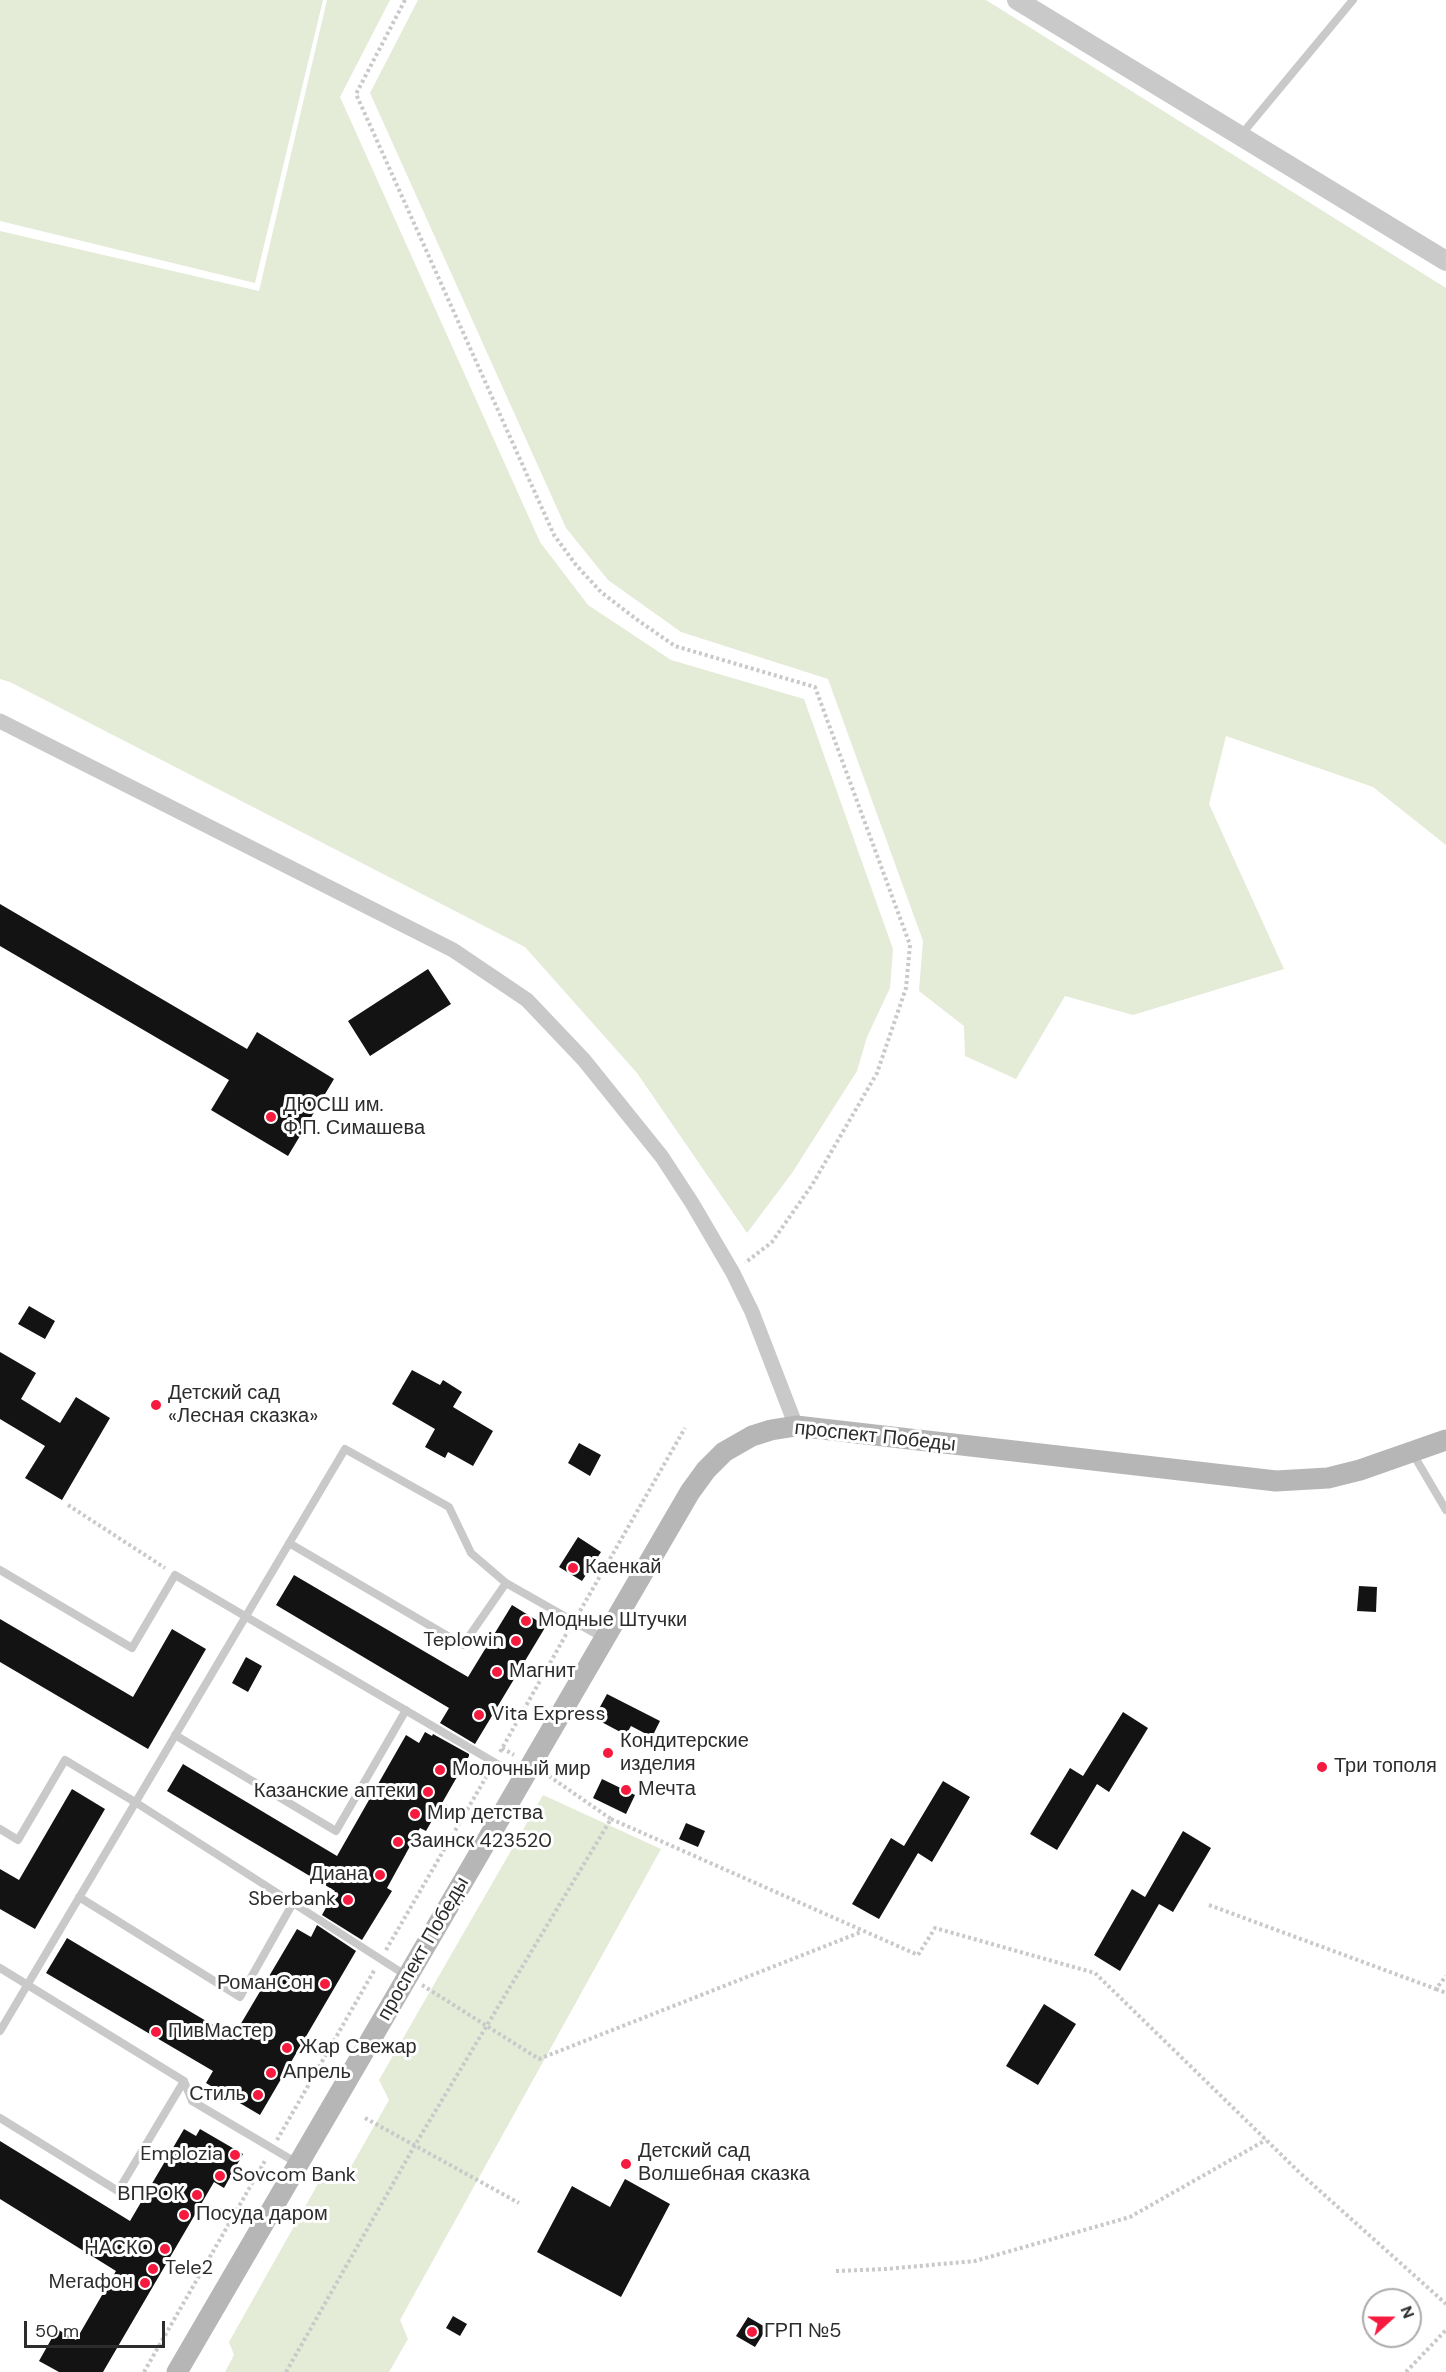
<!DOCTYPE html>
<meta charset="utf-8">
<style>
body{margin:0}
#map{position:relative;width:1446px;height:2372px;overflow:hidden;background:#fff;font-family:"DM Sans",sans-serif}
canvas{display:block}
.north{position:absolute;left:1362px;top:2288px;width:60px;height:60px;box-sizing:border-box;background:#fff;border:2px solid #ababab;border-radius:50%;rotate:69deg;font-size:16px;font-weight:700;line-height:24px;text-align:center;color:#2c2c2c}
.north::after{content:'';display:block;margin:auto;width:21px;height:27px;background:#f61a3f;clip-path:polygon(50% 0,100% 100%,50% 72%,0 100%)}
.scale{position:absolute;left:24px;top:2321px;width:141px;height:27px;box-sizing:border-box;border:3px solid #2c2c2c;border-top:0;padding-left:8px;font-size:18px;line-height:21px;white-space:nowrap;color:#2c2c2c;-webkit-text-stroke:4px #fff;paint-order:stroke}
</style>
<div id="map">
<canvas width="1446" height="2372"></canvas>
<div class="north">N</div>
<div class="scale">50 m</div>
</div>
<script>
const g = document.querySelector('canvas').getContext('2d');
g.lineJoin = 'round';
function fillPath(path, color) { g.fillStyle = color; g.fill(path, 'evenodd'); }
const toPath = rows => new Path2D(rows.map(r => 'M' + r).join(''));
function trace(path, color, width, dash) { g.strokeStyle = color; g.lineWidth = width; g.lineCap = dash ? 'butt' : 'round'; g.setLineDash(dash || []); g.stroke(path); }
function drawText(font, color, halo, rows, align = 'center') {
  g.font = font + ' "DM Sans",sans-serif'; g.lineWidth = 6; g.setLineDash([]); g.textBaseline = 'middle'; g.strokeStyle = halo; g.fillStyle = color; for (const [text, x, y, turn = 0] of rows) {
    g.save(); g.translate(x, y); g.rotate((+turn || 0) * Math.PI / 180); g.textAlign = isNaN(turn) ? turn : align; if (halo) g.strokeText(text, 0, 0); g.fillText(text, 0, 0); g.restore();
  }
}
const green = toPath([
 [0,0,323,0,255,283,0,221],
 [327,0,390,0,340,97,540,542,588,605,671,660,804,699,893,949,890,988,867,1037,857,1071,792,1173,747,1233,637,1073,525,947,10,682,0,679,0,231,259,291],
 [418,0,986,0,1446,288,1446,845,1373,787,1226,736,1209,804,1284,969,1133,1015,1065,996,1016,1079,965,1056,964,1026,919,991,923,941,828,679,681,632,608,580,566,528,370,93],
 [543,1795,661,1849,400,2320,408,2339,389,2372,225,2372,234,2355,229,2342,324,2173,348,2172,389,2100,379,2080]
]);
const building = toPath([
 [0,904,247,1049,257,1032,334,1079,288,1156,211,1110,229,1080,0,946],
 [428,969,451,1004,370,1056,348,1021],
 [29,1306,55,1321,45,1339,18,1324],
 [0,1352,36,1373,21,1399,60,1423,76,1397,110,1418,62,1500,25,1478,45,1446,0,1419],
 [412,1370,440,1385,443,1380,462,1392,453,1407,493,1431,473,1466,448,1452,445,1458,425,1447,435,1429,392,1404],
 [579,1443,601,1455,590,1476,568,1463],
 [578,1537,601,1552,582,1581,559,1567],
 [294,1575,468,1677,512,1605,546,1626,475,1744,440,1723,449,1708,276,1605],
 [1359,1586,1377,1587,1376,1612,1357,1611],
 [0,1619,133,1697,172,1629,206,1649,148,1749,0,1662],
 [246,1657,262,1666,248,1692,232,1683],
 [607,1694,660,1721,652,1737,631,1726,626,1735,594,1718],
 [1123,1712,1148,1728,1109,1792,1097,1784,1057,1850,1030,1834,1070,1768,1083,1776],
 [425,1732,432,1736,433,1734,469,1754,469,1756,426,1831,420,1828,387,1888,392,1891,362,1940,322,1915,335,1891,167,1791,183,1764,337,1856,406,1735,419,1743],
 [602,1779,635,1795,626,1814,593,1798],
 [943,1781,970,1797,932,1862,918,1853,879,1919,852,1904,891,1838,904,1846],
 [72,1789,105,1809,35,1929,0,1909,0,1869,19,1880],
 [686,1823,705,1831,698,1847,679,1839],
 [1183,1831,1211,1848,1173,1912,1159,1904,1120,1971,1094,1955,1132,1889,1145,1897],
 [317,1925,356,1951,260,2115,206,2083,213,2071,46,1973,67,1938,233,2037,297,1929,311,1937],
 [1044,2004,1076,2024,1038,2085,1006,2066],
 [184,2129,196,2136,200,2129,243,2154,224,2188,214,2182,103,2372,59,2372,39,2361,57,2329,76,2340,116,2271,0,2199,0,2141,130,2221],
 [625,2179,670,2204,621,2297,537,2252,572,2186,610,2207],
 [453,2316,467,2324,460,2336,446,2328],
 [748,2317,767,2328,755,2347,736,2336]
]);
const path = toPath([
 [405,0,356,94,554,535,576,565,601,592,636,619,675,646,815,687,910,945,906,988,877,1073,812,1185,772,1242,745,1263],
 [68,1505,165,1568],
 [580,1611,685,1428],
 [502,1748,514,1755],
 [500,1752,568,1631],
 [611,1819,918,1955,935,1928,1095,1973,1300,2173,1446,2304],
 [1209,1905,1436,1989,1446,1976],
 [386,1950,489,1772],
 [422,1985,539,2059,861,1932],
 [1436,1989,1446,1993],
 [365,2118,519,2203],
 [277,2140,375,1969],
 [836,2271,886,2269,975,2261,1130,2217,1266,2140],
 [144,2372,266,2159],
 [286,2372,415,2145,611,1819,546,1774],
 [1406,2372,1446,2330]
]);
const service = toPath([
 [1241,135,1353,0],
 [1413,1454,1446,1510],
 [289,1543,463,1645,506,1583],
 [0,1570,132,1648,175,1575,521,1778],
 [175,1735,336,1831,406,1710],
 [0,1829,18,1840,65,1760,135,1802,407,1976],
 [79,1897,240,1997,293,1903],
 [0,1968,184,2081,192,2101,297,2163],
 [0,2031,345,1449,449,1507,471,1553,506,1583,603,1638],
 [0,2118,118,2191,184,2081]
]);
const minor = toPath([
 [0,721,453,950,527,1000,584,1060,662,1157,692,1203,733,1273,752,1312,796,1426]
]);
const tertiary = toPath([
 [1017,0,1446,261]
]);
const secondary = toPath([
 [177,2372,690,1492,706,1470,724,1452,752,1436,771,1430,796,1426,1276,1481,1328,1478,1360,1470,1446,1440]
]);
const markers = [
 [271,1117,6,"#f61a3f"],
 [156,1405,6,"#f61a3f"],
 [573,1568,6,"#f61a3f"],
 [526,1621,6,"#f61a3f"],
 [516,1641,6,"#f61a3f"],
 [497,1672,6,"#f61a3f"],
 [479,1715,6,"#f61a3f"],
 [608,1753,6,"#f61a3f"],
 [1322,1767,6,"#f61a3f"],
 [440,1770,6,"#f61a3f"],
 [626,1790,6,"#f61a3f"],
 [428,1792,6,"#f61a3f"],
 [415,1814,6,"#f61a3f"],
 [398,1842,6,"#f61a3f"],
 [380,1875,6,"#f61a3f"],
 [348,1900,6,"#f61a3f"],
 [325,1984,6,"#f61a3f"],
 [156,2032,6,"#f61a3f"],
 [287,2048,6,"#f61a3f"],
 [271,2073,6,"#f61a3f"],
 [258,2095,6,"#f61a3f"],
 [235,2155,6,"#f61a3f"],
 [626,2164,6,"#f61a3f"],
 [220,2176,6,"#f61a3f"],
 [197,2195,6,"#f61a3f"],
 [184,2215,6,"#f61a3f"],
 [165,2249,6,"#f61a3f"],
 [153,2269,6,"#f61a3f"],
 [145,2283,6,"#f61a3f"],
 [752,2332,6,"#f61a3f"]
];
const poiNames = [
 ["ДЮСШ им.",283,1106],
 ["Ф.П. Симашева",283,1129],
 ["Детский сад",168,1394],
 ["«Лесная сказка»",168,1417],
 ["Каенкай",585,1568],
 ["Модные Штучки",538,1621],
 ["Teplowin",504,1641,"right"],
 ["Магнит",509,1672],
 ["Vita Express",491,1715],
 ["Кондитерские",620,1742],
 ["изделия",620,1765],
 ["Три тополя",1334,1767],
 ["Молочный мир",452,1770],
 ["Мечта",638,1790],
 ["Казанские аптеки",416,1792,"right"],
 ["Мир детства",427,1814],
 ["Заинск 423520",410,1842],
 ["Диана",368,1875,"right"],
 ["Sberbank",336,1900,"right"],
 ["РоманСон",313,1984,"right"],
 ["ПивМастер",168,2032],
 ["Жар Свежар",299,2048],
 ["Апрель",283,2073],
 ["Стиль",246,2095,"right"],
 ["Детский сад",638,2152],
 ["Волшебная сказка",638,2175],
 ["Emplozia",223,2155,"right"],
 ["Sovcom Bank",232,2176],
 ["ВПРОК",185,2195,"right"],
 ["Посуда даром",196,2215],
 ["НАСКО",153,2249,"right"],
 ["Tele2",165,2269],
 ["Мегафон",133,2283,"right"],
 ["ГРП №5",764,2332]
];
const streetNames = [
 ["проспект Победы",875,1437,6],
 ["проспект Победы",424,1949,-60]
];
fillPath(green, '#e4ebd7');
fillPath(building, '#131313');
trace(path, '#c9c9c9', 4, [3, 3]);
trace(service, '#c9c9c9', 8);
trace(minor, '#c9c9c9', 15);
trace(tertiary, '#c9c9c9', 20);
trace(secondary, '#b6b6b6', 21);
for (const [x, y, r, color] of markers) { const dot = new Path2D(); dot.arc(x, y, r, 0, 2 * Math.PI); g.fillStyle = color; g.fill(dot); trace(dot, '#fff', 2); }
drawText('20px', '#2c2c2c', '#fff', poiNames, 'left');
drawText('20px', '#2c2c2c', '#fff', streetNames);
</script>
